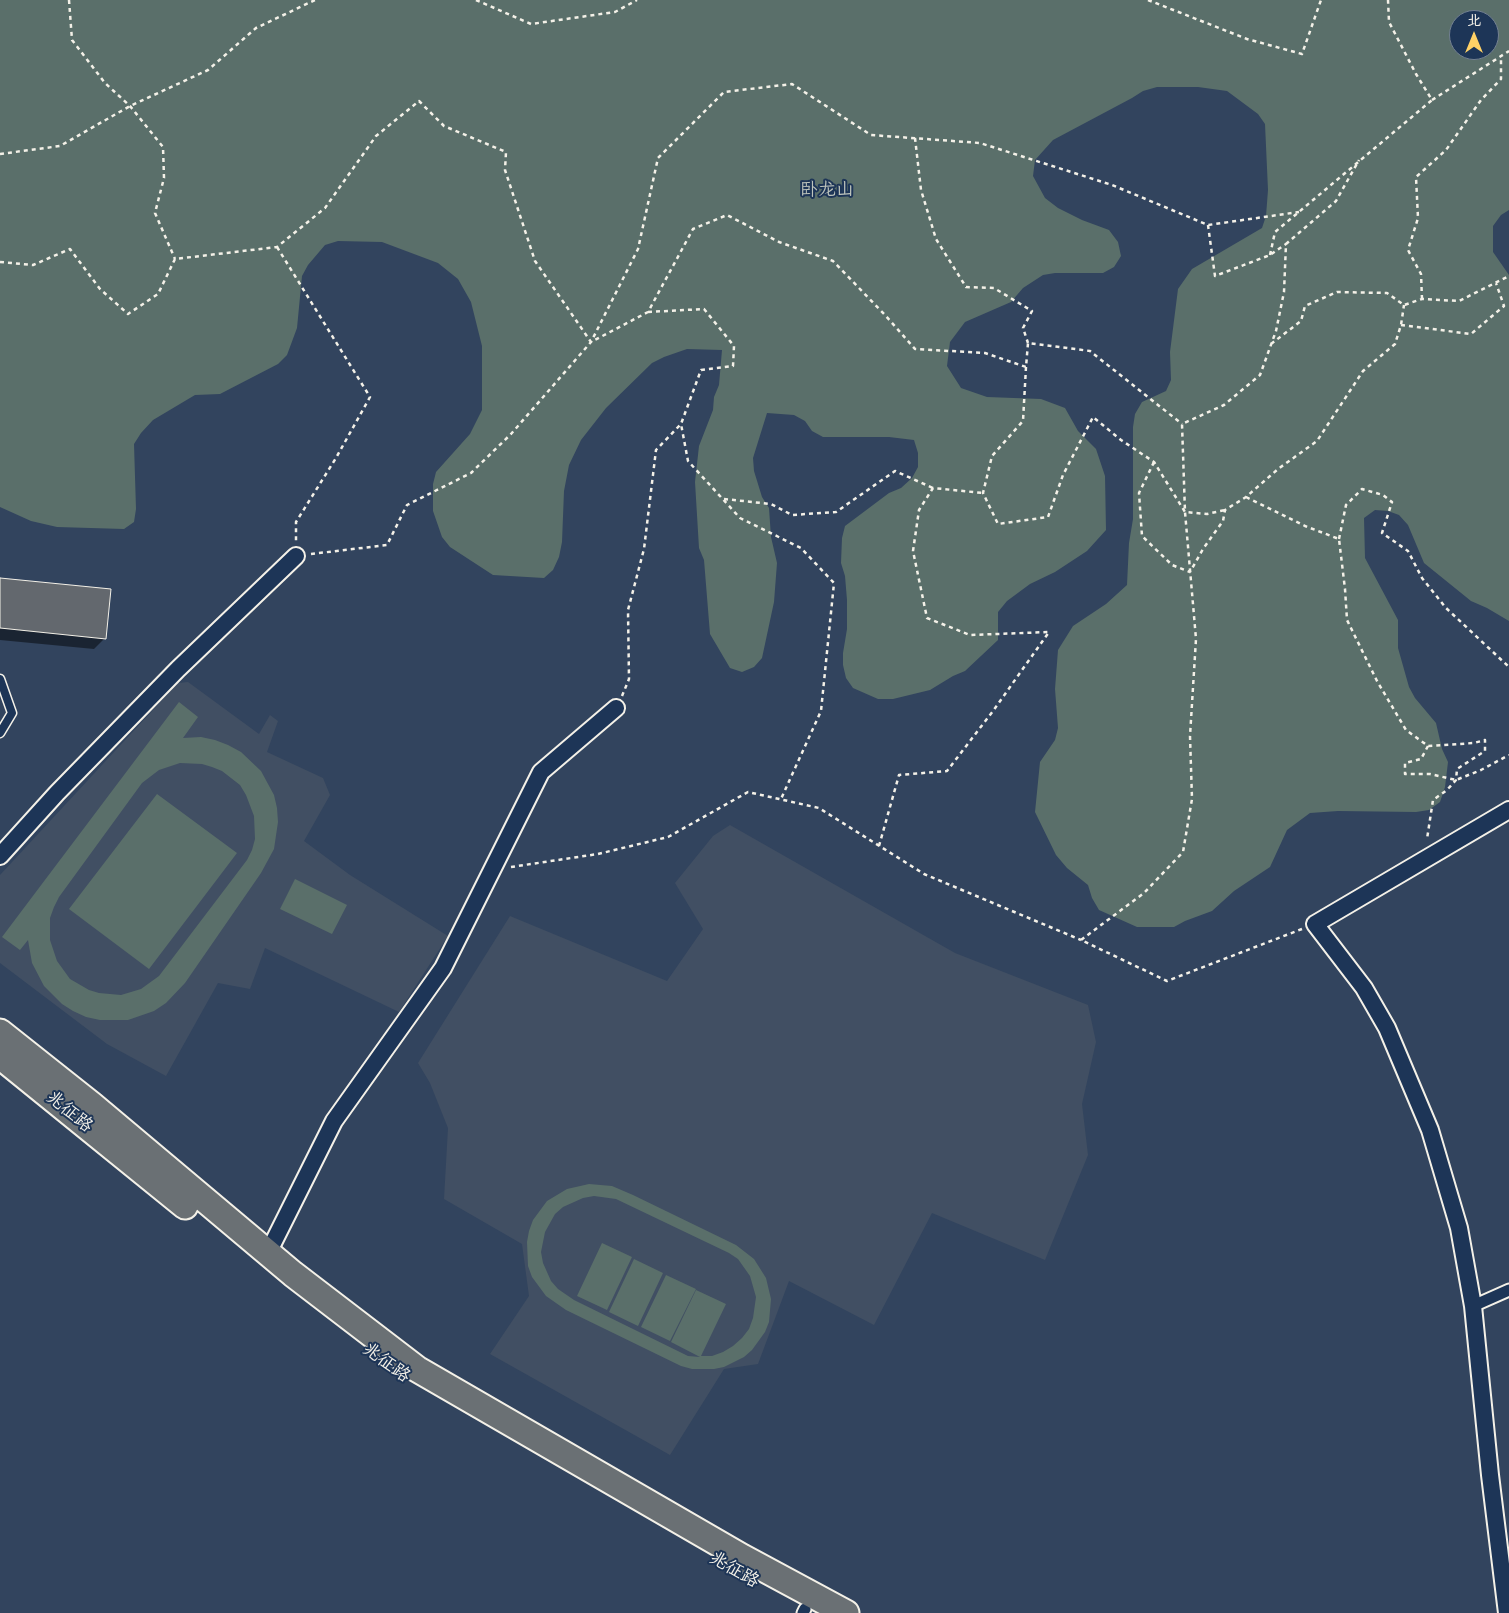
<!DOCTYPE html>
<meta charset="utf-8">
<style>
body{margin:0}
#map{position:relative;width:1509px;height:1613px;overflow:hidden;background:#32445e;font-family:Pangolin,"LXGW WenKai TC",sans-serif}
canvas{display:block}
.north{position:absolute;left:1449px;top:10px;width:50px;height:50px;box-sizing:border-box;background:#1d3557;border:1px solid #738091;border-radius:50%;rotate:0deg;font-size:14px;font-weight:700;line-height:20px;text-align:center;color:#f4f1e8}
.north::after{content:'';display:block;margin:auto;width:18px;height:22px;background:#ffd166;clip-path:polygon(50% 0,100% 100%,50% 72%,0 100%)}
</style>
<div id="map">
<canvas width="1509" height="1613"></canvas>
<div class="north">北</div>
</div>
<script>
const g = document.querySelector('canvas').getContext('2d');
g.lineJoin = 'round';
function fillPath(path, color) { g.fillStyle = color; g.fill(path, 'evenodd'); }
const toPath = rows => new Path2D(rows.map(r => 'M' + r).join(''));
function trace(path, color, width, dash) { g.strokeStyle = color; g.lineWidth = width; g.lineCap = dash ? 'butt' : 'round'; g.setLineDash(dash || []); g.stroke(path); }
function drawText(font, color, halo, rows, align = 'center') {
  g.font = font + ' Pangolin,"LXGW WenKai TC",sans-serif'; g.lineWidth = 4; g.setLineDash([]); g.textBaseline = 'middle'; g.strokeStyle = halo; g.fillStyle = color; for (const [text, x, y, turn = 0] of rows) {
    g.save(); g.translate(x, y); g.rotate((+turn || 0) * Math.PI / 180); g.textAlign = isNaN(turn) ? turn : align; if (halo) g.strokeText(text, 0, 0); g.fillText(text, 0, 0); g.restore();
  }
}
const built = toPath([
 [188,682,259,734,270,715,278,721,267,752,323,778,330,795,304,841,350,875,448,936,399,1012,265,948,250,989,218,983,166,1076,107,1044,0,963,0,875,178,683],
 [730,825,955,953,1088,1005,1096,1042,1082,1104,1088,1155,1045,1260,932,1213,874,1325,789,1281,758,1364,724,1369,670,1455,490,1354,529,1296,522,1244,444,1199,448,1128,430,1083,418,1063,510,916,667,981,703,929,675,883,713,836]
]);
const green = toPath([
 [0,0,1509,0,1509,210,1501,215,1493,226,1493,252,1509,275,1509,621,1487,608,1471,601,1424,563,1408,525,1399,515,1388,511,1375,510,1364,518,1365,558,1398,620,1398,648,1409,687,1415,698,1436,723,1442,749,1448,762,1445,787,1440,802,1429,810,1416,812,1338,811,1310,813,1287,830,1270,867,1234,891,1212,911,1185,921,1174,927,1137,927,1099,910,1092,898,1088,885,1067,868,1056,855,1035,812,1040,762,1055,740,1058,728,1055,689,1058,650,1073,626,1106,604,1127,585,1129,543,1133,519,1133,427,1135,414,1142,402,1166,391,1171,380,1170,352,1178,289,1192,269,1262,228,1266,216,1268,190,1265,124,1258,114,1227,91,1198,87,1157,87,1143,91,1132,98,1053,140,1035,160,1033,176,1045,198,1058,208,1082,220,1109,230,1118,242,1121,256,1114,267,1103,273,1055,273,1043,275,1023,288,1011,302,965,322,950,342,947,366,961,388,987,397,1041,399,1065,408,1078,431,1096,449,1105,476,1106,530,1087,551,1055,572,1030,584,1007,601,998,612,998,640,965,671,953,676,930,690,893,699,878,699,853,688,846,678,843,665,843,653,847,629,847,600,845,576,841,563,842,538,845,526,889,493,901,488,912,478,918,467,918,453,914,440,889,437,823,437,812,431,805,421,794,415,767,413,753,458,754,471,762,497,769,508,771,537,777,563,774,602,762,658,754,667,742,672,730,668,710,634,704,560,699,548,695,482,699,446,713,410,714,397,719,385,722,350,687,349,664,357,652,363,606,408,581,440,569,465,564,491,562,542,559,557,553,570,544,578,493,575,450,547,442,537,433,511,433,484,436,472,470,434,482,410,482,346,471,302,458,279,438,263,382,242,338,241,325,245,308,265,302,276,297,328,287,355,278,364,220,394,195,395,153,420,141,433,134,444,136,509,134,522,124,529,57,527,31,521,0,507],
 [1459,20,1489,20,1489,50,1459,50],
 [179,702,198,717,183,738,201,737,215,740,228,745,241,752,261,771,274,795,277,808,278,822,274,849,261,873,185,983,166,1003,154,1011,128,1020,100,1020,86,1017,73,1011,62,1004,44,986,32,963,28,940,20,950,2,937],
 [180,763,202,764,212,767,222,771,240,785,246,795,254,816,255,839,252,850,247,860,159,976,141,989,121,995,99,993,89,990,70,979,57,961,50,940,50,918,54,907,59,897,142,783,159,770],
 [157,794,237,853,149,969,69,909],
 [295,879,347,905,332,934,280,909],
 [589,1184,612,1186,633,1195,736,1245,754,1259,766,1278,771,1299,769,1322,765,1332,752,1350,744,1357,724,1367,714,1369,692,1369,681,1366,566,1310,546,1296,532,1277,528,1266,527,1242,529,1231,533,1220,547,1201,567,1189],
 [594,1196,616,1199,729,1253,738,1259,750,1276,756,1297,753,1318,749,1329,742,1338,733,1346,723,1352,712,1356,701,1356,726,1304,696,1290,671,1342,700,1357,688,1356,574,1300,558,1289,551,1281,543,1263,541,1252,545,1232,555,1214,563,1207,583,1198],
 [602,1243,632,1257,607,1310,577,1296],
 [634,1259,663,1273,638,1326,609,1312],
 [666,1275,696,1289,670,1341,641,1327]
]);
const shadow = toPath([
 [0,579,105,638,94,649,0,640]
]);
const building = toPath([
 [0,578,111,589,106,639,0,628,0,578]
]);
const path = toPath([
 [69,0,72,40,105,83,130,106,163,147,164,178,155,213,175,259],
 [476,0,531,24,615,12,637,0],
 [1148,0,1247,39,1302,54,1321,0],
 [1432,100,1509,51],
 [915,138,921,190,936,239,966,287,994,288,1032,311,1023,328,1028,343],
 [0,154,60,146,130,106,208,70,256,28,315,0],
 [1208,225,1215,276,1270,255,1286,244],
 [277,247,370,397,336,458,296,522,296,541],
 [1270,255,1275,232,1432,100,1416,74,1389,22,1388,0],
 [0,262,33,265,70,249,100,289,128,314,158,294,175,259,277,247,325,208,376,136,419,101,444,126,506,152,505,170,535,261,591,342,648,312,693,229,727,215,779,242,833,261,885,315,915,349,985,353,1026,367,1028,343,1090,351,1182,424],
 [1422,299,1421,274,1408,250,1418,218,1416,177,1446,150,1481,100,1501,79,1501,56],
 [648,312,704,309,734,346,733,366,701,370,681,424,688,461,740,518,801,548,834,583,821,711,781,799],
 [1401,325,1471,334,1504,306,1496,283],
 [1271,344,1301,321,1305,306,1337,292,1387,293,1404,305,1422,299,1459,301,1509,276],
 [1026,367,1023,421,992,456,983,493,998,524,1048,517,1063,475,1093,417,1121,440,1154,462,1185,512,1207,514,1225,510],
 [1154,462,1139,493,1142,536,1172,565,1190,572,1203,549,1223,521,1225,510,1246,497,1278,469,1317,441,1363,371,1395,344,1401,325,1404,305],
 [1246,497,1305,526,1339,539,1345,589,1347,620,1377,681,1406,730,1428,746,1474,743,1485,740,1485,751,1457,769,1456,780,1447,790,1433,800,1427,839],
 [724,499,771,504,792,515,836,512,895,471,933,488],
 [1339,539,1346,505,1362,489,1383,495,1392,502,1382,533,1408,551,1422,578,1446,608,1509,667],
 [311,554,387,545,407,505,471,473,511,434,591,342,638,249,658,158,724,92,792,84,871,135,980,143,1112,185,1208,225,1299,212],
 [622,696,629,679,628,610,644,549,656,450,681,424],
 [1428,746,1421,759,1405,763,1405,774,1430,774,1456,780,1481,770,1509,755],
 [879,846,899,775,947,771,993,711,1049,632,970,635,927,618,913,551,919,510,933,488,983,493],
 [511,867,598,854,668,837,748,792,819,808,924,874,1081,940],
 [1302,929,1167,981,1081,940,1144,893,1183,852,1192,799,1190,736,1196,639,1185,512,1182,424,1224,405,1260,375,1276,331,1284,292,1286,244,1336,201,1359,160]
]);
const service = toPath([
 [0,679,12,713,0,733]
]);
const pedestrian = toPath([
 [1473,1306,1509,1290],
 [803,1613,805,1609]
]);
const minor = toPath([
 [0,856,57,793,178,669,296,556],
 [268,1253,334,1121,443,968,541,772,616,708],
 [1507,1613,1490,1475,1473,1306,1459,1228,1430,1130,1387,1028,1364,988,1315,924,1509,810]
]);
const primary = toPath([
 [0,1032,92,1105,293,1274,417,1369,742,1557,846,1613],
 [0,1056,185,1206]
]);
const parkNames = [
 ["卧龙山",827,190]
];
const streetNames = [
 ["兆征路",69,1112,39],
 ["兆征路",386,1363,36],
 ["兆征路",734,1570,30]
];
fillPath(built, '#414f63');
fillPath(green, '#5a6f6a');
fillPath(shadow, '#0007');
fillPath(building, '#63686e');
trace(building, '#f4f1e8', 1);
trace(service, '#f4f1e8', 11);
trace(pedestrian, '#f4f1e8', 15);
trace(minor, '#f4f1e8', 20);
trace(primary, '#f4f1e8', 29);
trace(path, '#f4f1e8', 2.5, [4, 4]);
trace(service, '#1d3557', 8);
trace(pedestrian, '#1d3557', 11);
trace(minor, '#1d3557', 16);
trace(primary, '#6a7074', 25);
drawText('18px', '#bec4bc', '#1d3557', parkNames);
drawText('18px', '#f4f1e8', '#1d3557', streetNames);
</script>
